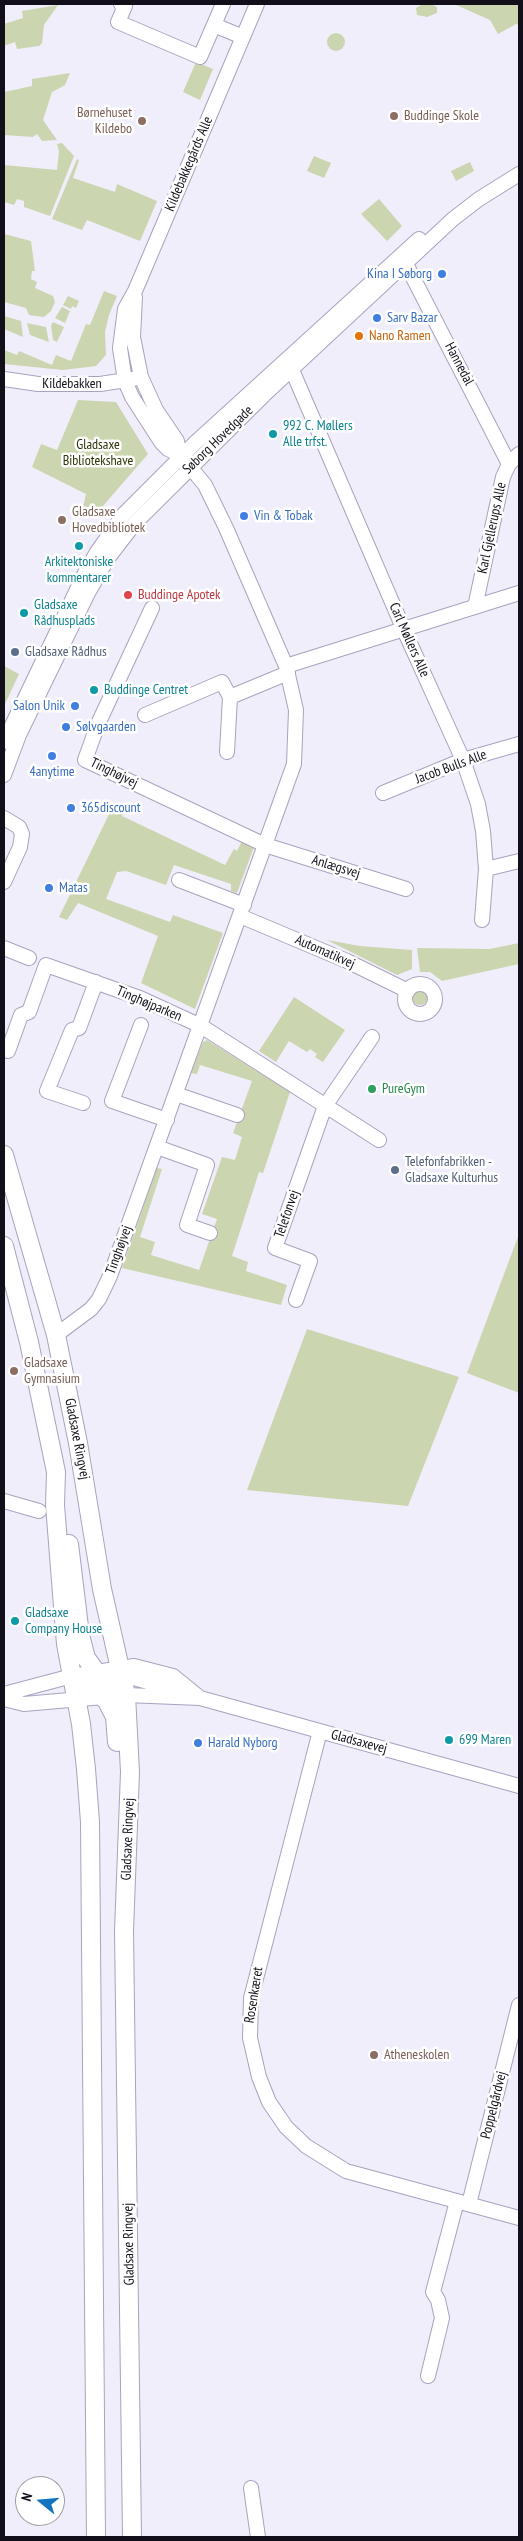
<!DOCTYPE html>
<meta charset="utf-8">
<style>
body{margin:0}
#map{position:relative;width:523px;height:2541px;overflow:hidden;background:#f1eefb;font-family:"PT Sans Narrow",sans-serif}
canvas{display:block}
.frame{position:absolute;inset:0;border:5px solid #120f1a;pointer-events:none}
.north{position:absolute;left:15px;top:2476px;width:50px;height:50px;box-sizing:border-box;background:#fff;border:1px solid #a09fa3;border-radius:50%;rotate:287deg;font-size:14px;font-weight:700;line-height:20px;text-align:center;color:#120f1a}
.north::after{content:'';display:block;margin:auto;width:18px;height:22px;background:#1174c0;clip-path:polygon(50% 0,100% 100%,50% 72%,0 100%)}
</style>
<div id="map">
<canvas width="523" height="2541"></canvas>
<div class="frame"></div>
<div class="north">N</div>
</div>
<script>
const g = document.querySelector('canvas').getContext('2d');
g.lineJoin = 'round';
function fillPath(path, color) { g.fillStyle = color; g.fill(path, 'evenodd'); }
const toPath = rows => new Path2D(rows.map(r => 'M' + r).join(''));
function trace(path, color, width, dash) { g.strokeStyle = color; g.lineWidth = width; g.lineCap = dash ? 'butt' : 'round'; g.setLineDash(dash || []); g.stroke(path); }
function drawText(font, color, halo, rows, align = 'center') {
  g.font = font + ' "PT Sans Narrow",sans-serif'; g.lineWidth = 5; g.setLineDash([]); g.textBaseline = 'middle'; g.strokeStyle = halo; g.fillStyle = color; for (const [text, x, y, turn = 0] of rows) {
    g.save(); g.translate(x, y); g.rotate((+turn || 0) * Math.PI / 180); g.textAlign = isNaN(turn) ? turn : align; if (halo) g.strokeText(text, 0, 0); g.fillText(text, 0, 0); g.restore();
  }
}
const green = toPath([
 [423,4,431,4,437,7,437,13,427,17,417,15,416,8],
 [454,4,519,4,519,25,516,24,498,34,490,20],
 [58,5,44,25,42,43,39,46,17,49,15,42,4,46,4,24,23,18,22,11],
 '327 42a9 9 0 1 1 18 0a9 9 0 1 1-18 0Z',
 [196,62,213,69,200,100,183,92],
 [70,73,65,85,52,92,43,120,57,140,42,141,37,134,33,137,4,135,4,92,32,86,32,79],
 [62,143,74,156,50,216,24,207,24,201,17,199,14,205,4,202,4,165,57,170,59,151,57,144],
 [314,156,331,163,324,178,307,171],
 [77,159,79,160,73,178,115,192,117,184,157,201,140,241,87,220,82,230,52,219],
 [470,162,474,171,456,181,451,171],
 [379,199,402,226,387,241,361,214],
 [4,234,31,241,35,271,32,271,31,279,37,282,35,288,53,296,55,302,51,311,44,317,29,315,26,308,4,302],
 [104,291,117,296,109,315,105,332,106,355,96,366,63,370,4,364,4,350,17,355,19,351,52,365,56,355,71,361,86,324,90,325],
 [68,296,79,301,76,308,72,306,71,309,63,305],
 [62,307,70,311,65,323,55,318],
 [4,316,21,321,23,337,4,329],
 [53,322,64,327,57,342,53,340,51,326],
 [27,323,46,327,49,342,30,335],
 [78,400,116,402,148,454,96,514,83,508,86,494,32,467,41,444,57,450],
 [4,666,19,674,4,706],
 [113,806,124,811,122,816,225,865,234,849,237,851,242,841,254,847,237,893,231,891,231,884,174,865,166,885,126,871,117,872,106,899,170,922,173,915,223,933,195,1009,141,983,158,936,78,903,67,920,59,917],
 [327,940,360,946,412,950,412,969,397,975],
 [519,943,519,964,442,981,430,972,420,972,417,948,490,949],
 '412 997a8 8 0 1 1 16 0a8 8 0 1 1-16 0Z',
 [294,997,345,1030,323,1062,315,1057,317,1054,310,1049,307,1052,289,1041,276,1062,259,1051],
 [207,1040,290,1092,263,1173,259,1172,232,1256,248,1262,246,1271,287,1285,281,1305,122,1268,157,1168,162,1169,140,1237,155,1242,151,1255,199,1270,217,1219,202,1214,222,1157,235,1160,242,1137,233,1133,252,1081,200,1065,197,1074,191,1073,203,1042],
 [519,1234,519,1393,467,1373],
 [307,1329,459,1377,408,1506,247,1490]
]);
const minor = toPath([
 [121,4,125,6,118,22,200,57,223,4],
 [214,25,243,37],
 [406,264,509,464],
 [135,297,133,337,141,377,156,410,177,441,181,461],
 [292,370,404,630,463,760,478,804,483,831,486,869,482,920],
 [4,379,38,384,100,384,133,379],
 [475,607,503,477,509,464,519,454],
 [152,608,98,724,85,760,265,845,406,889],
 [286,666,519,593],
 [145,715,222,682,230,697],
 [4,742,86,571,97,552,124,514,195,443,419,239],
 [227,752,230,697,288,673],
 [4,775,19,735,88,593,108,558,135,523,264,395,453,219,479,199,519,174],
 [383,793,463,760,519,744],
 [4,818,19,827,22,834,20,847,4,882],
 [486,869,519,861],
 [179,880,244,905],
 [240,916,347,961,408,991],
 [4,948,29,958],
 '405 999a15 15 0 1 1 30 0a15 15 0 1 1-30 0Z',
 [141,1025,112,1101,167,1120],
 [8,1051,21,1015,29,1012,46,965,140,998,201,1026,379,1140],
 [176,1094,237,1115],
 [83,1103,47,1091,72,1030,79,1028,96,982],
 [157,1147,207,1165,187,1225,210,1233],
 [296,1300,310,1261,275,1248,325,1106,372,1037],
 [56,1335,91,1309,99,1299,110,1276,294,764,296,710,286,666,226,528,205,485,181,456,168,449,161,442,132,397,125,381,120,348,125,309,135,291,257,4],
 [4,1501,39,1511],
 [114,1681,133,1678,182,1691],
 [4,1694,72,1676,134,1666,173,1676,200,1698],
 [4,1699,24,1704,126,1695,200,1698,519,1786],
 [320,1731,251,1998,250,2038,259,2077,269,2102,286,2127,306,2146,346,2171,519,2218],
 [469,2204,519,2005],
 [428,2376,442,2318,438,2300,433,2292,457,2201],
 [251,2488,258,2537]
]);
const major = toPath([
 [4,1155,56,1335,78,1443,102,1589,126,1695,130,1772,124,1931,132,2537],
 [4,1246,29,1342,56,1472,55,1505,66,1644,81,1724,86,1769,90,1822,96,2537],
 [69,1544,80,1635,86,1658,105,1684,126,1695],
 [72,1676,89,1685,107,1701,115,1717,117,1742]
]);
const markers = [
 [394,116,5,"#8d6e63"],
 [142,121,5,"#8d6e63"],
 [442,274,5,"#3f7fe0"],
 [377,318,5,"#3f7fe0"],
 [359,336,5,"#e8710a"],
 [273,434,5,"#0f9aa8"],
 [244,516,5,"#3f7fe0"],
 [62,520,5,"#8d6e63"],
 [79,546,5,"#0f9aa8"],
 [128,595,5,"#e0444e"],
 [24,613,5,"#0f9aa8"],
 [15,652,5,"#5c6f8a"],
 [94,690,5,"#0f9aa8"],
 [75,706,5,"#3f7fe0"],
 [66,727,5,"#3f7fe0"],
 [52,756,5,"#3f7fe0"],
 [71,808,5,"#3f7fe0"],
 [49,888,5,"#3f7fe0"],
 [372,1089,5,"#2e9e5b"],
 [395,1170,5,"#5c6f8a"],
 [14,1371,5,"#8d6e63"],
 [15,1621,5,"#0f9aa8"],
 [449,1740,5,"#0f9aa8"],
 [198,1743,5,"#3f7fe0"],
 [374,2055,5,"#8d6e63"]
];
const educationNames = [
 ["Børnehuset",132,113,"right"],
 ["Kildebo",132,129,"right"],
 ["Buddinge Skole",404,116],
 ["Gladsaxe",72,512],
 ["Hovedbibliotek",72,528],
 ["Gladsaxe",24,1363],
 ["Gymnasium",24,1379],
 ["Atheneskolen",384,2055]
];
const streetNames = [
 ["Kildebakkegårds Alle",189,164,-67],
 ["Hannedal",459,364,62],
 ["Kildebakken",72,384],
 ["Søborg Hovedgade",218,440,-44],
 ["Karl Gjellerups Alle",492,528,-78],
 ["Carl Møllers Alle",409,640,66],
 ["Jacob Bulls Alle",451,767,-20],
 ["Tinghøjvej",114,773,26],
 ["Anlægsvej",336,867,17],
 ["Automatikvej",325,952,24],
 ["Tinghøjparken",149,1004,23],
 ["Telefonvej",287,1214,-71],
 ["Tinghøjvej",119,1250,-70],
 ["Gladsaxe Ringvej",77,1439,79],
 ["Gladsaxevej",359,1742,15],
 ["Gladsaxe Ringvej",128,1839,-88],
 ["Rosenkæret",254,1995,-81],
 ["Poppelgårdvej",494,2105,-76],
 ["Gladsaxe Ringvej",129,2244,-91]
];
const shopNames = [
 ["Kina I Søborg",432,274,"right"],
 ["Sarv Bazar",387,318],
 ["Vin & Tobak",254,516],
 ["Salon Unik",65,706,"right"],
 ["Sølvgaarden",76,727],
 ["4anytime",52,772,"center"],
 ["365discount",81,808],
 ["Matas",59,888],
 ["Harald Nyborg",208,1743]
];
const foodNames = [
 ["Nano Ramen",369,336]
];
const cultureNames = [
 ["992 C. Møllers",283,426],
 ["Alle trfst.",283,442],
 ["Arkitektoniske",79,562,"center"],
 ["kommentarer",79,578,"center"],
 ["Gladsaxe",34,605],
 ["Rådhusplads",34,621],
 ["Buddinge Centret",104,690],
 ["Gladsaxe",25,1613],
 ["Company House",25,1629],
 ["699 Maren",459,1740]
];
const parkNames = [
 ["Gladsaxe",98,445],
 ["Bibliotekshave",98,461]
];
const healthNames = [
 ["Buddinge Apotek",138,595]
];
const serviceNames = [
 ["Gladsaxe Rådhus",25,652],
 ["Telefonfabrikken -",405,1162],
 ["Gladsaxe Kulturhus",405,1178]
];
const leisureNames = [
 ["PureGym",382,1089]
];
fillPath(green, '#cbd5af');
trace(minor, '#a9a2bf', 16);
trace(major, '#a9a2bf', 20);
trace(minor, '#fff', 14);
trace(major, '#fff', 18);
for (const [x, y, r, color] of markers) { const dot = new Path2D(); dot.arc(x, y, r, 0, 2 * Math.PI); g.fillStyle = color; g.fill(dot); trace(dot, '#fff', 2); }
drawText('14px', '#785e54', '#fff', educationNames, 'left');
drawText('14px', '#120f1a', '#fff', streetNames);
drawText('14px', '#366cbe', '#fff', shopNames, 'left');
drawText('14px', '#c56008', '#fff', foodNames, 'left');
drawText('14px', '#0d838f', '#fff', cultureNames, 'left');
drawText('14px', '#2c3404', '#fff', parkNames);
drawText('14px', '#be3a42', '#fff', healthNames, 'left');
drawText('14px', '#4e5e75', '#fff', serviceNames, 'left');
drawText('14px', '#27864d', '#fff', leisureNames, 'left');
</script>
